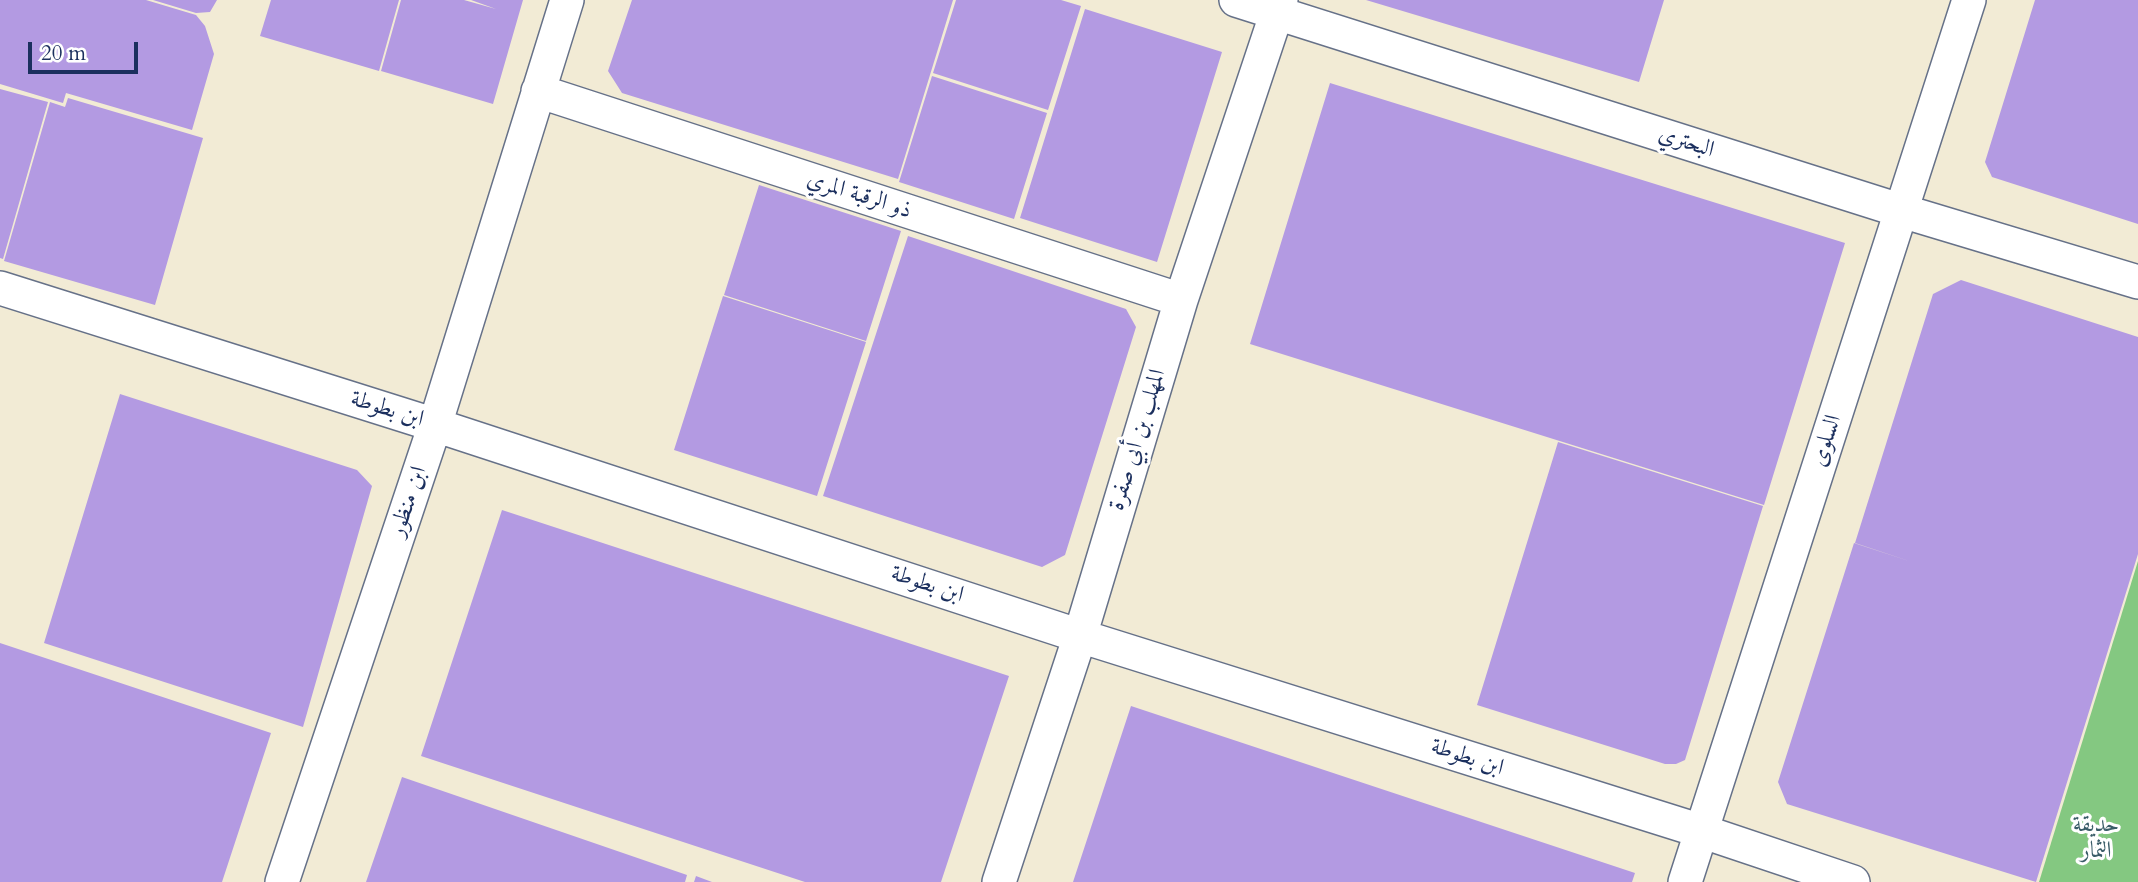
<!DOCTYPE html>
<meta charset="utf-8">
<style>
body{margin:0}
#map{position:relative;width:2138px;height:882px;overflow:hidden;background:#f2ebd5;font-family:Cardo,serif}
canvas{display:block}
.scale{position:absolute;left:28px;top:42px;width:110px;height:32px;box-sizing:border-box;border:4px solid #1b2f5e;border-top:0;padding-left:9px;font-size:21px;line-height:24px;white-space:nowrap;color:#1b2f5e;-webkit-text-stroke:5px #fff;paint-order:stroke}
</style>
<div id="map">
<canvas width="2138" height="882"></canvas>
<div class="scale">20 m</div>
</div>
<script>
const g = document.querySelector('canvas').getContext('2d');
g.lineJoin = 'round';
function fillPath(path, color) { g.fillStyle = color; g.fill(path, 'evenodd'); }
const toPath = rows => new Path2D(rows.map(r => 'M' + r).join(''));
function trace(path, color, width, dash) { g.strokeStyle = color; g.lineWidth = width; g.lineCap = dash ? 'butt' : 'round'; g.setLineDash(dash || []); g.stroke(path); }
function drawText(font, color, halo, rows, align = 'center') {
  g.font = font + ' Cardo,Amiri,serif'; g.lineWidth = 6; g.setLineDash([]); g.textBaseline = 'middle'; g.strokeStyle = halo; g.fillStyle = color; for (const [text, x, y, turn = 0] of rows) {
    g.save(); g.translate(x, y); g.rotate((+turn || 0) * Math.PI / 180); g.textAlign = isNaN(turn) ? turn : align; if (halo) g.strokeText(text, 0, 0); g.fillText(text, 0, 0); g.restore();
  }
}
const green = toPath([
 [2138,561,2138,882,2039,882]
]);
const building = toPath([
 [0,0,146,0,196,15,205,26,214,54,192,130,66,93,63,103,0,84],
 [153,0,217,0,210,12,196,13],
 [271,0,399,0,379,71,260,36],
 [401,0,464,0,496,9,471,0,523,0,493,104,381,71],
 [632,0,953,0,898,179,622,93,608,71],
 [956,0,1061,0,1081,6,1048,110,933,73],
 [1366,0,1664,0,1639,82],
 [2035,0,2138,0,2138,224,1992,177,1985,162],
 [1085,9,1222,52,1157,262,1020,218],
 [932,76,1047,113,1014,219,899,182],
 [1330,83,1845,243,1764,505,1250,344],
 [0,89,48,102,3,259,0,258],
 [68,98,203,138,155,305,4,261,50,102,65,107],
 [759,185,901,231,866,341,724,295],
 [908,236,1126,309,1136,327,1065,555,1042,567,823,496],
 [1961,280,2138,337,2138,554,2036,882,1787,804,1778,782,1854,543,1912,562,1855,543,1933,294],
 [723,296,866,342,817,496,674,450],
 [120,394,357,470,372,486,303,727,44,643],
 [1558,442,1763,506,1685,760,1676,764,1665,764,1477,705],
 [502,510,1009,676,941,882,805,882,421,756],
 [0,643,271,733,222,882,0,882],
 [1131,706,1635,873,1632,882,1073,882],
 [402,777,687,875,685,882,366,882],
 [696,876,712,882,694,882]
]);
const minor = toPath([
 [1236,0,1902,211,2138,282],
 [538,91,1181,300],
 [0,288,435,425,1080,636,1701,831,1853,882],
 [282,882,435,425,567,0],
 [999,882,1080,636,1181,300,1281,0],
 [1685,882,1969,0]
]);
const streetNames = [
 ["البحتري",1686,143,18],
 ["ذو الرقبة المري",859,196,18],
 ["ابن بطوطة",387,410,17],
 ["المهلب بن أبي صفرة",1138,440,-73],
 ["السلوى",1827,441,-72],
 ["ابن منظور",409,502,-71],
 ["ابن بطوطة",927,585,18],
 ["ابن بطوطة",1467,758,18]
];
const parkNames = [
 ["حديقة",2096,826],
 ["الثمار",2096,852]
];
fillPath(green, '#84c881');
fillPath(building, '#b39ae2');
trace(minor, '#667188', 36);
trace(minor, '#fff', 33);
drawText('23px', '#1b2f5e', '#fff', streetNames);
drawText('23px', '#3a5d68', '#fff', parkNames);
</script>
